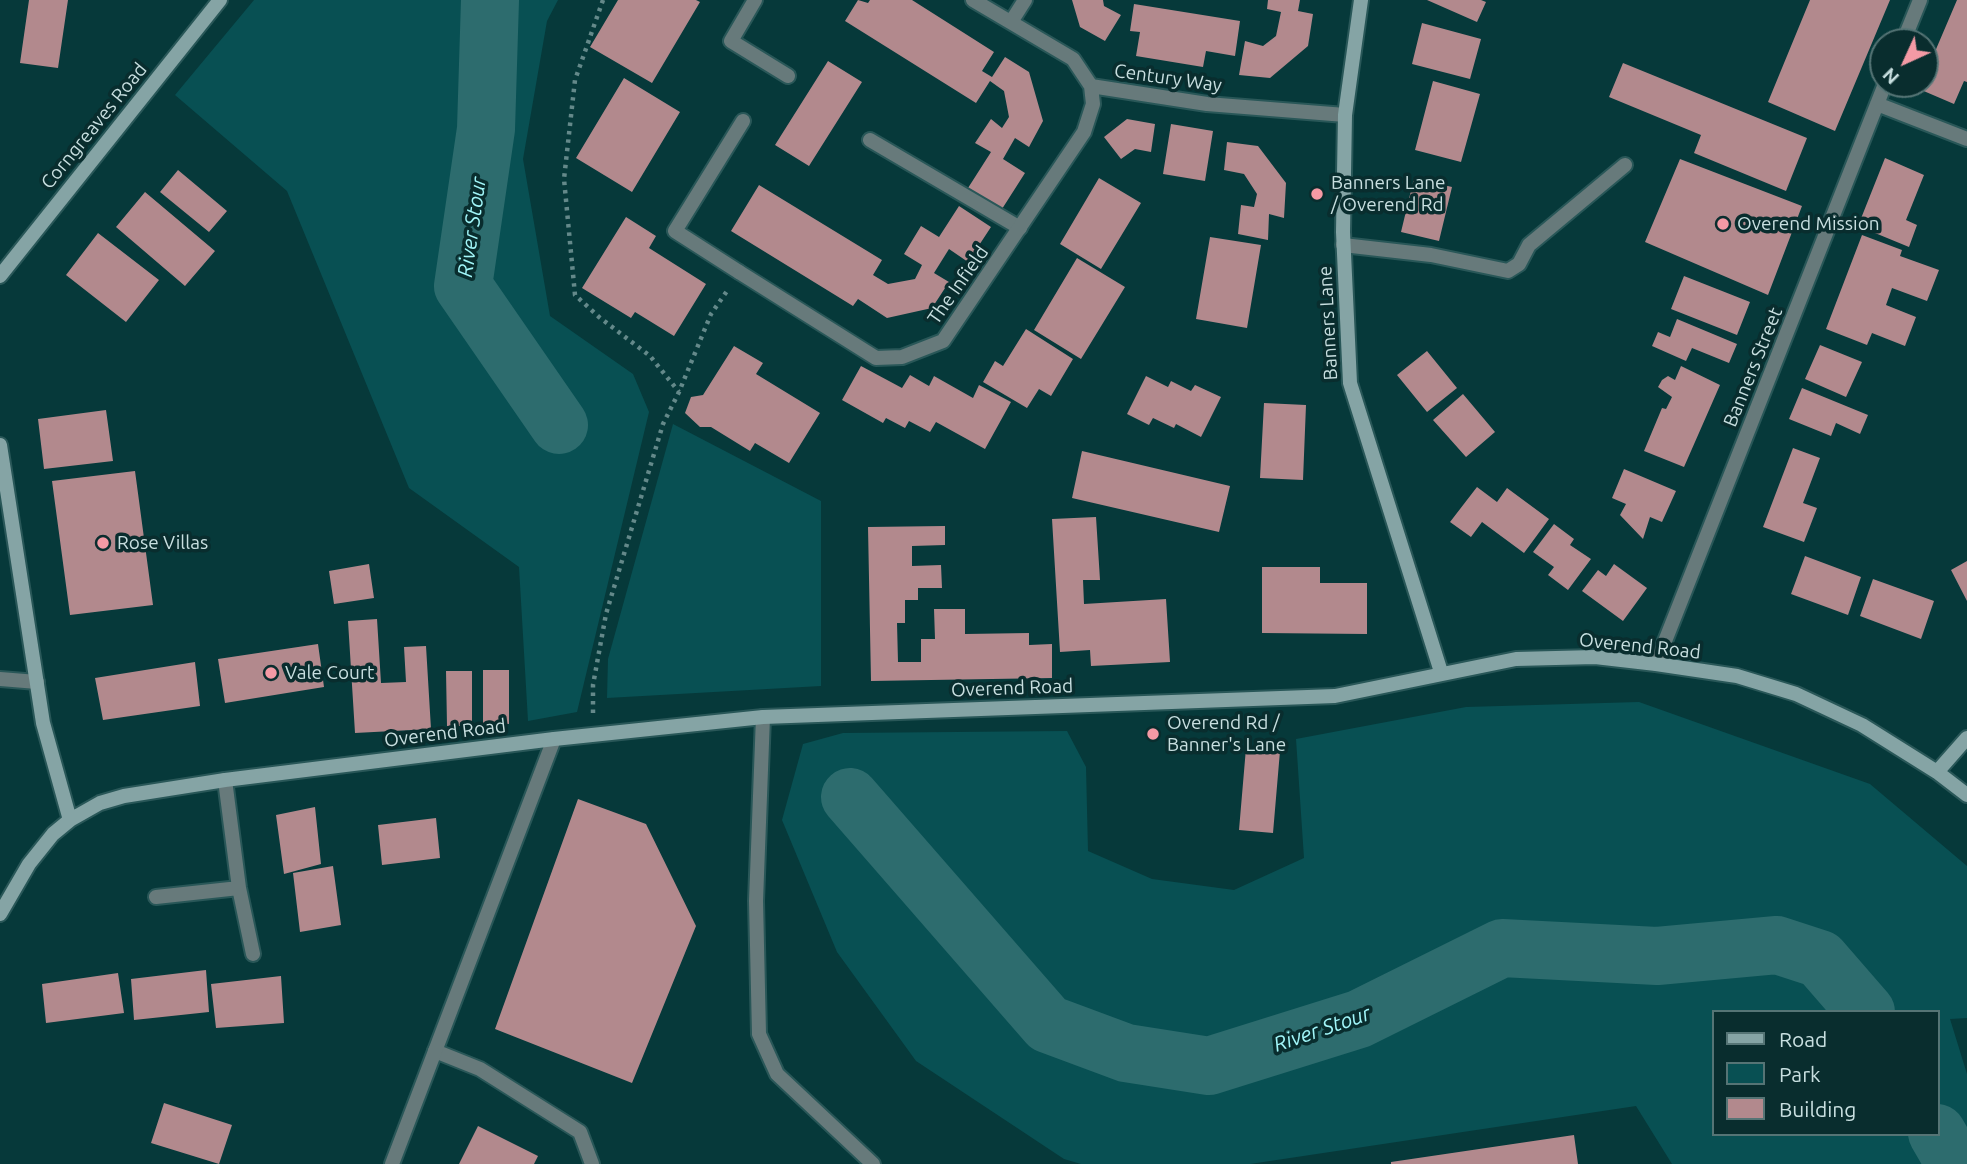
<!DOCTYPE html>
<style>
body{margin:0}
#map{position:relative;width:1967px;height:1164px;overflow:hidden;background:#06393a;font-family:Ubuntu,sans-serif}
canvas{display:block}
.legend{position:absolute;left:1712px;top:1010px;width:228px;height:126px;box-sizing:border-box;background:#092d2e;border:2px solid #557475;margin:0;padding:9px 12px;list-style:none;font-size:21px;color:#c8dfe0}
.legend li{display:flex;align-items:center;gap:14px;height:35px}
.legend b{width:35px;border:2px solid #557475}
.north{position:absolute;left:1869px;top:28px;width:70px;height:70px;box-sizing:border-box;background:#092d2e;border:2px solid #557475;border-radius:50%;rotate:225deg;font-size:19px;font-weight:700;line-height:28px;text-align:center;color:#c8dfe0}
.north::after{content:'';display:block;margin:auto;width:24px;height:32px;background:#f49aa5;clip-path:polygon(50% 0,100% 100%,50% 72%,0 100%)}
</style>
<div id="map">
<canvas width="1967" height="1164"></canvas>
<ul class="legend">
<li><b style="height:9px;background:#85a4a5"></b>Road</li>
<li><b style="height:19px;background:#085053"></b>Park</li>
<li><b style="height:19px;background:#b2898d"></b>Building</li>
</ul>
<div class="north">N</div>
</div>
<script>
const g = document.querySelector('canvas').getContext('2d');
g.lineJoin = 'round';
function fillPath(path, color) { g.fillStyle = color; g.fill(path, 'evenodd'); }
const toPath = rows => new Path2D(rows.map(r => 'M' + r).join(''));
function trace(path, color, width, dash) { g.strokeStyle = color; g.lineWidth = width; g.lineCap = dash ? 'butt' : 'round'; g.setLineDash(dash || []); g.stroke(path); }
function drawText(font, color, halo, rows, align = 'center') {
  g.font = font + ' Ubuntu,sans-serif'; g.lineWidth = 7; g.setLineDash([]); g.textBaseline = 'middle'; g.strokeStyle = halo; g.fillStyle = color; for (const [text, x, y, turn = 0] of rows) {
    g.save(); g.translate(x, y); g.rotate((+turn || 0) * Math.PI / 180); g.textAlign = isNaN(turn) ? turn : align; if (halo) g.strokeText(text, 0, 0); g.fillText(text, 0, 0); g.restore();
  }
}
const green = toPath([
 [254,0,558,0,547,21,523,159,550,316,633,374,649,412,577,712,528,721,519,567,409,488,287,191,175,95],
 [673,424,821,501,821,686,607,698,608,659],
 [1639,702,1870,784,1967,866,1967,1018,1950,1019,1967,1074,1967,1164,1672,1164,1636,1106,1250,1164,1081,1164,1064,1159,916,1061,837,952,782,820,803,744,843,733,1067,731,1086,767,1088,851,1152,879,1234,890,1304,858,1296,739,1466,707],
 [1713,1012,1937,1012,1937,1134,1713,1134]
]);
const river = toPath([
 [490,0,486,129,463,286,559,425],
 [850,797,1048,1024,1126,1053,1209,1066,1359,1019,1502,948,1657,956,1777,945,1820,959,1866,1012],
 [1937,1133,1955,1164]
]);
const building = toPath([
 [29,0,68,0,58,68,20,63],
 [618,0,696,0,700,2,652,83,590,47],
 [858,0,868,3,870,0,912,0,994,52,982,71,992,77,1005,57,1029,72,1043,121,1029,147,1015,138,1003,159,1025,173,1002,209,968,188,991,152,975,143,991,119,1002,128,1009,117,1004,91,990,81,976,103,845,21],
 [1072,0,1103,0,1104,6,1121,15,1105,41,1080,27],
 [1268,0,1300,0,1298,11,1313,14,1308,46,1270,78,1239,75,1245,41,1263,46,1276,36,1281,12,1267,9],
 [1427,0,1481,0,1486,2,1477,22],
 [1810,0,1890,0,1835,131,1768,102],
 [1957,0,1967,0,1967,82,1964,81,1954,104,1919,89,1921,84,1925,84,1925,75],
 [1134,4,1240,21,1235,56,1206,51,1203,67,1136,56,1140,32,1130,31],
 [1422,23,1481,39,1470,79,1412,64],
 [828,61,862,82,809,166,775,145],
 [1623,63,1807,138,1786,191,1694,153,1701,135,1609,97],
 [624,78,680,112,632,192,576,158],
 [1433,81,1480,94,1461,162,1415,150],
 [1127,119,1155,124,1151,152,1135,149,1121,159,1104,137],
 [1171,124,1213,131,1205,181,1163,174],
 [1227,142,1258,146,1286,183,1284,218,1269,214,1268,240,1238,234,1241,205,1254,207,1257,194,1244,174,1224,170],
 [1885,158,1924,175,1906,220,1917,225,1909,247,1858,226],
 [1680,159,1802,206,1768,295,1645,242],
 [178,170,227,211,209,232,160,192],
 [1099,178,1141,203,1101,269,1060,244],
 [1414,178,1452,187,1439,241,1401,232],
 [759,185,882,260,873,275,888,284,915,279,922,265,904,254,921,226,939,237,959,206,991,227,968,262,949,249,934,273,949,282,932,308,887,318,858,299,853,306,731,231],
 [145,192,215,251,185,286,116,227],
 [626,217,656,236,649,248,706,284,674,336,635,312,631,318,582,288],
 [98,233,159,280,126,322,66,275],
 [1862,235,1902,250,1900,256,1939,270,1927,301,1892,288,1886,305,1916,317,1905,346,1872,333,1867,345,1826,329],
 [1210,237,1261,245,1247,328,1196,319],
 [1077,258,1125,287,1081,359,1034,330],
 [1684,276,1750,302,1737,335,1671,309],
 [1677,319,1737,344,1729,363,1692,348,1686,361,1652,346,1658,332,1670,337],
 [1026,329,1073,359,1051,396,1039,389,1027,408,983,382,995,361,1003,366],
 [1820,345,1862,362,1846,397,1805,379],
 [734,346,763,363,756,374,820,413,789,463,755,443,750,451,711,427,700,427,685,413,691,397,703,395],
 [1427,351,1457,388,1427,412,1397,375],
 [861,366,902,388,910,375,929,386,934,376,973,398,979,385,1011,402,985,449,936,422,930,432,909,421,905,428,886,418,883,423,842,400],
 [1681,366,1720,385,1684,467,1644,451,1662,408,1666,409,1672,397,1658,387,1662,380,1668,376,1675,380],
 [1146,376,1168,387,1171,381,1191,391,1195,385,1221,397,1201,437,1176,424,1174,428,1153,418,1149,425,1127,414],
 [1802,388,1868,415,1860,434,1836,423,1831,436,1789,419],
 [1463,394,1495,432,1466,457,1433,420],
 [1264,403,1306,405,1303,480,1260,478],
 [106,410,113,461,44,469,38,419],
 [1793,448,1820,458,1803,503,1817,508,1804,542,1763,527],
 [1082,451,1230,486,1219,532,1072,498],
 [1624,469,1676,491,1662,522,1650,517,1643,539,1620,515,1626,504,1612,498],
 [135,471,153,605,70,615,52,481],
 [1477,487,1497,502,1507,488,1549,519,1524,553,1482,522,1471,537,1450,522],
 [1096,517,1100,580,1083,580,1084,604,1166,599,1170,662,1091,666,1090,650,1060,652,1052,519],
 [1554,524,1574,539,1570,545,1591,559,1568,590,1548,575,1554,567,1533,552],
 [945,526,945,545,912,546,912,566,941,565,942,588,918,588,918,600,905,600,905,623,897,623,898,662,921,662,921,639,935,639,934,609,965,609,965,634,1029,633,1029,645,1052,644,1052,678,871,681,868,527],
 [1805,556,1861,577,1848,615,1791,594],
 [1967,561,1967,601,1951,570],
 [369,564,374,598,334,604,329,571],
 [1614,564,1647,588,1623,621,1582,591,1598,570,1606,576],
 [1262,567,1320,567,1320,583,1367,583,1367,634,1262,633],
 [1873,579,1934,601,1921,639,1860,616],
 [377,619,381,683,406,682,404,647,426,646,431,729,355,733,348,621],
 [318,644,324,687,225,703,218,659],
 [195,662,200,706,103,720,95,678],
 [483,670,509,670,509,724,483,723],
 [446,671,472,671,472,726,447,726],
 [1246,748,1280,751,1273,833,1239,830],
 [578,799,646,824,696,926,632,1083,495,1029],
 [315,807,321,864,284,874,276,815],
 [436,818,440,858,382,865,378,825],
 [333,866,341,925,300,932,293,873],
 [206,970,209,1012,134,1020,131,979],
 [118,973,124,1013,46,1023,42,984],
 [281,976,284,1023,216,1028,211,984],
 [164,1103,232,1125,219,1164,151,1143],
 [478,1126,538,1156,534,1164,459,1164],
 [1574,1135,1578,1164,1391,1164,1391,1162]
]);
const path = toPath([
 [603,0,575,80,564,179,575,295,599,317,650,356,679,392],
 [593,713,593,685,606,614,663,424,679,392,711,314,727,291]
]);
const lane = toPath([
 [755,0,731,41,788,76],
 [870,140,1020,228],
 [1343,245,1431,255,1508,271,1519,264,1529,245,1625,165],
 [739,272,675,231,743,121],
 [763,717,756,901,759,1034,777,1074,873,1164],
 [435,1051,480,1069,580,1132,592,1164]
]);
const street = toPath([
 [973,0,1073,59,1091,86,1207,104,1345,115],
 [1011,22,1025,0],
 [1903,42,1920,0],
 [1877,104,1967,139],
 [739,272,876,358,902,357,943,341,1084,132,1093,104,1091,86],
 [1656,664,1885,84],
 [0,679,37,682],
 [225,780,239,888,253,954],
 [156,897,239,888],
 [392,1164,554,739]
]);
const secondary = toPath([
 [1361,0,1345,115,1343,232,1350,383,1441,672],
 [0,276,220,0],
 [0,445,43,723,70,820],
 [1937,772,1967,738],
 [0,914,29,864,53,834,70,820,100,803,124,796,225,780,554,739,763,717,1335,696,1516,659,1595,657,1656,664,1737,676,1796,694,1862,725,1937,772,1967,795]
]);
const markers = [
 [1317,194,7,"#f49aa5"],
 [1723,224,7,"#f49aa5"],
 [103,543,7,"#f49aa5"],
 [271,673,7,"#f49aa5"],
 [1153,734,7,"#f49aa5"]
];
const streetNames = [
 ["Century Way",1168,78,8],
 ["Corngreaves Road",94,126,-51],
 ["The Infield",958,285,-55],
 ["Banners Lane",1328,323,-93],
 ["Banners Street",1753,367,-68],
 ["Overend Road",1640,646,6],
 ["Overend Road",1012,688,-2],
 ["Overend Road",445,733,-7]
];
const poiNames = [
 ["Banners Lane",1331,183],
 ["/ Overend Rd",1331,205],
 ["Overend Mission",1737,224],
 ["Rose Villas",117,543],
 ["Vale Court",285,673],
 ["Overend Rd /",1167,723],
 ["Banner's Lane",1167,745]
];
const waterNames = [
 ["River Stour",472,227,-82],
 ["River Stour",1322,1029,-19]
];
fillPath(green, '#085053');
trace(river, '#2d6c6e', 58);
fillPath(building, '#b2898d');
trace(lane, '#295758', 18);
trace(street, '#295758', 18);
trace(secondary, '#295758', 18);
trace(path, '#64898a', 4.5, [3.5, 5]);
trace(lane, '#677a7b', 14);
trace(street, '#677a7b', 14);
trace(secondary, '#85a4a5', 14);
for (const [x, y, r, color] of markers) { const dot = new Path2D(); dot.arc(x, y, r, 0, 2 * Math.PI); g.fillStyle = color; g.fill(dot); trace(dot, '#092d2e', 2.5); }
drawText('19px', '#c8dfe0', '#092d2e', streetNames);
drawText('19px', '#c8dfe0', '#092d2e', poiNames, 'left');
drawText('italic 21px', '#a1f6f9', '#092d2e', waterNames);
</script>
